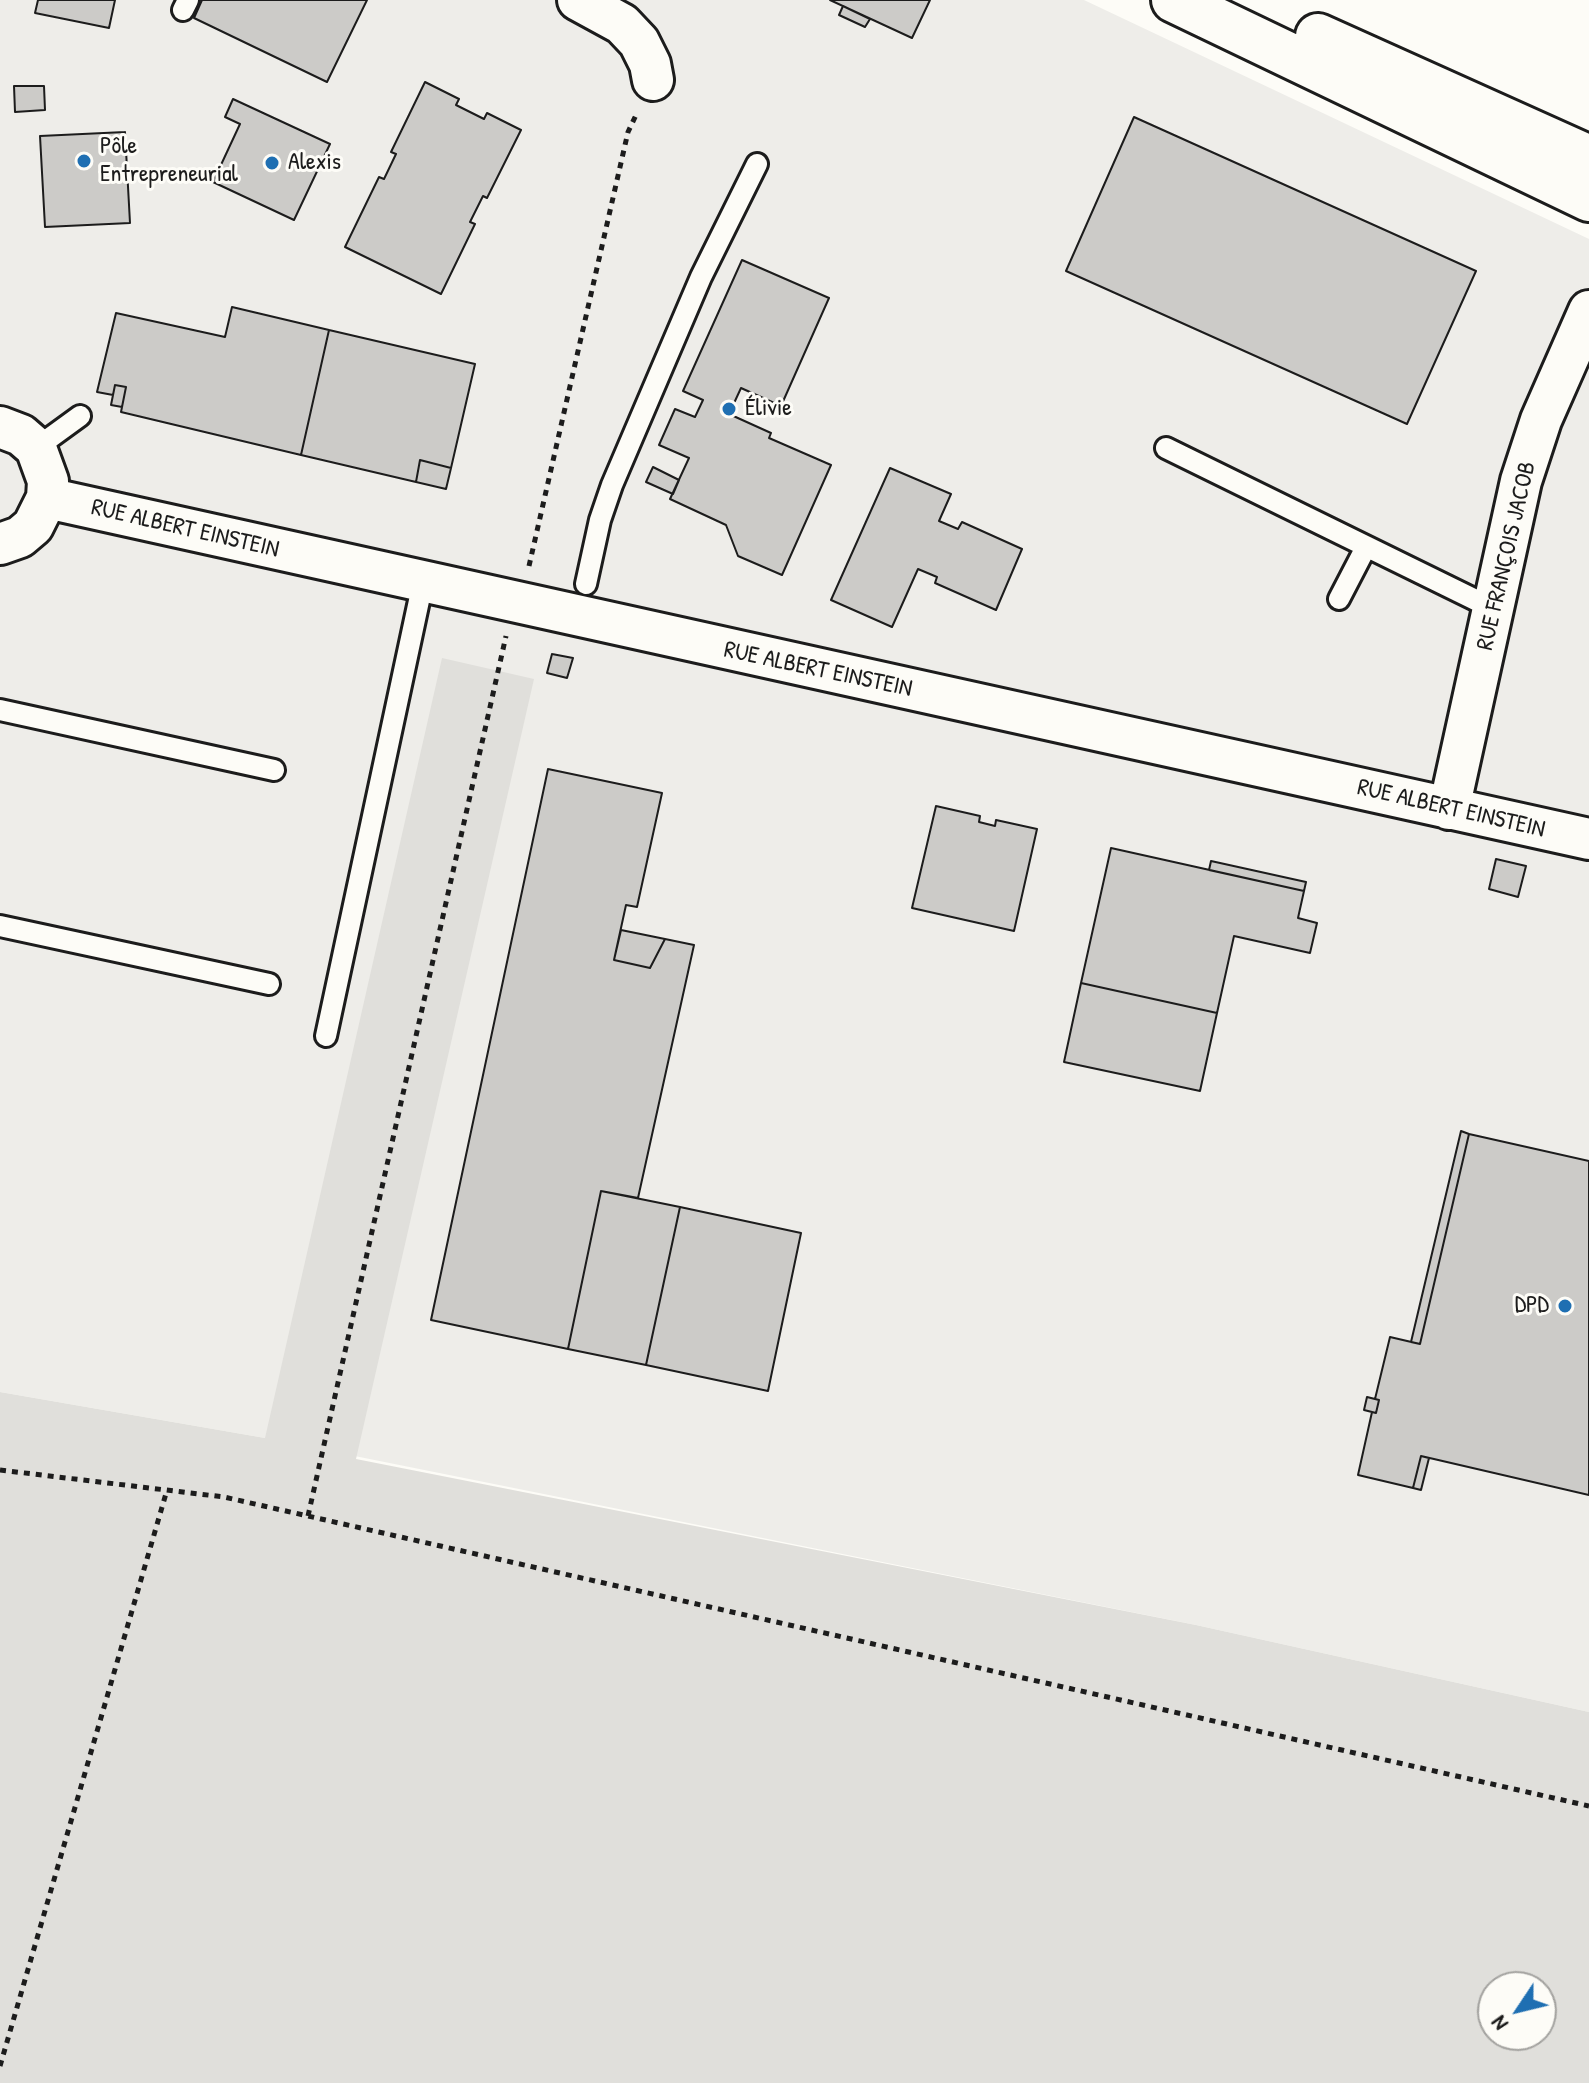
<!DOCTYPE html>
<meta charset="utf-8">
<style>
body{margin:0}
#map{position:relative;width:1589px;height:2083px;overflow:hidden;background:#fdfcf7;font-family:"Patrick Hand",sans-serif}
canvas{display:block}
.north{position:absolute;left:1477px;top:1971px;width:80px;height:80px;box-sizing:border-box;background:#fdfcf7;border:2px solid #a3a29f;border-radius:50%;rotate:235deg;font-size:22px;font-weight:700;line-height:32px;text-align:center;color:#1c1c1c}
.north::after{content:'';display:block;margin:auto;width:28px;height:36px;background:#1f6fb2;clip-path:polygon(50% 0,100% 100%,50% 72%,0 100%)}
</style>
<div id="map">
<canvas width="1589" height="2083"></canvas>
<div class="north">N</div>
</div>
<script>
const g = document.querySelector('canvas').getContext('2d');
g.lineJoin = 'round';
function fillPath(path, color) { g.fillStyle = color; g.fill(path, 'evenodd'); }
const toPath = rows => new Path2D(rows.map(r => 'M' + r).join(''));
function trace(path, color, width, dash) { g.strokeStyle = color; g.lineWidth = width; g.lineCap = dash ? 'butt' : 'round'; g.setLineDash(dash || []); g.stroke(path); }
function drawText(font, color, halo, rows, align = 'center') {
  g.font = font + ' "Patrick Hand",sans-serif'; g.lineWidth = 6; g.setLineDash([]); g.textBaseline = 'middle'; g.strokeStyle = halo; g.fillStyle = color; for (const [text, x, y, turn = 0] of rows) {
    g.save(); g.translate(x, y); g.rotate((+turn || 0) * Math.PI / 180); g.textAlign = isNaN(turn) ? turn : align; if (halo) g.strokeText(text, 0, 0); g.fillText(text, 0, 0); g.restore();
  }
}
const built = toPath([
 [0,0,1084,0,1589,239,1589,1712,1196,1625,265,1438,0,1392]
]);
const green = toPath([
 [442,658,534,679,356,1459,1196,1625,1589,1712,1589,2083,0,2083,0,1392,265,1438],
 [1493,1987,1541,1987,1541,2035,1493,2035]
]);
const building = toPath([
 [38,0,115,0,109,28,35,13,38,0],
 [202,0,367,0,327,82,194,18,202,0],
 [830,0,930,0,912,38,830,0],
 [843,6,870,19,865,27,839,15,843,6],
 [425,82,459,99,456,105,484,119,487,113,521,130,487,198,483,196,470,222,475,224,441,294,345,247,379,177,384,179,396,154,391,152,425,82],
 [14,86,44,86,45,110,15,112,14,86],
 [233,99,330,144,294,220,213,182,240,124,225,117,233,99],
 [1134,117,1476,271,1407,424,1066,271,1134,117],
 [125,132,130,223,45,227,40,136,125,132],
 [742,260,829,298,781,406,741,388,729,414,771,433,769,438,831,465,782,575,738,556,726,525,670,499,689,458,659,445,675,409,695,417,703,400,683,391,742,260],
 [232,307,329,330,301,455,121,412,126,387,115,385,113,395,97,392,116,313,225,337,232,307],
 [329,330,475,364,451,468,420,460,416,482,301,455,329,330],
 [115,385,126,387,122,407,111,405,115,385],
 [420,460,451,468,446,489,416,482,420,460],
 [653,467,679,480,673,494,646,482,653,467],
 [890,468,951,494,939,521,958,529,962,522,1022,549,996,610,935,583,937,577,918,569,892,627,831,600,890,468],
 [552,654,573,658,567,678,547,673,552,654],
 [548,769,662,793,637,907,626,905,614,960,650,968,665,939,694,945,638,1198,601,1191,568,1349,431,1320,548,769],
 [936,806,980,816,979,822,995,826,996,820,1037,829,1014,931,912,908,936,806],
 [1111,848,1304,891,1298,918,1317,923,1310,953,1234,936,1217,1013,1081,983,1111,848],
 [1496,859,1526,866,1518,897,1489,889,1496,859],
 [1211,861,1306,882,1304,891,1209,870,1211,861],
 [621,930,665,939,650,968,614,960,621,930],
 [1081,983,1217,1013,1200,1091,1064,1062,1081,983],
 [1461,1131,1469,1134,1420,1344,1411,1342,1461,1131],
 [1469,1134,1589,1161,1589,1495,1421,1456,1413,1488,1358,1475,1372,1412,1376,1413,1379,1400,1375,1399,1390,1337,1420,1344,1469,1134],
 [601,1191,680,1207,646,1365,568,1349,601,1191],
 [680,1207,801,1233,768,1391,646,1365,680,1207],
 [1367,1397,1379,1400,1376,1413,1364,1410,1367,1397],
 [1421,1456,1429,1458,1421,1490,1413,1488,1421,1456]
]);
const path = toPath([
 [529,566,628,132,637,113],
 [0,1470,224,1497,1589,1806],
 [308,1516,506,636],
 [0,2066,167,1490]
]);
const lane = toPath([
 [183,10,188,0],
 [36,448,80,416],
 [1166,448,1494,609],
 [586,584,600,520,612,485,701,277,757,164],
 [1339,599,1366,547],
 [0,710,274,770],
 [0,926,269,984],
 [326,1036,423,582]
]);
const street = toPath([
 [578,0,622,24,639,42,650,64,653,80],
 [0,427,21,435,36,448,48,481,47,498,33,526,20,537,0,544],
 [47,498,1589,839],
 [1449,809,1521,481,1541,420,1589,311]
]);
const secondary = toPath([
 [1174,0,1589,199],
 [1318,36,1589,158]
]);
const markers = [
 [84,161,8,"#1f6fb2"],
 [272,163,8,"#1f6fb2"],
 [729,409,8,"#1f6fb2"],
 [1565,1306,8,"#1f6fb2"]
];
const poiNames = [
 ["Pôle",100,147],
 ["Entrepreneurial",100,175],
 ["Alexis",288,163],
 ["Élivie",745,409],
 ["DPD",1549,1306,"right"]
];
const streetNames = [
 ["RUE ALBERT EINSTEIN",185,529,13],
 ["RUE FRANÇOIS JACOB",1507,556,-77],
 ["RUE ALBERT EINSTEIN",818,670,12],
 ["RUE ALBERT EINSTEIN",1451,809,13]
];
fillPath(built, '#eeede9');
fillPath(green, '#e0dfdb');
fillPath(building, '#cccbc8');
trace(building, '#1c1c1c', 2);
trace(lane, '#1c1c1c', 26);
trace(street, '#1c1c1c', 46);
trace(secondary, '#1c1c1c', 50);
trace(path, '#1c1c1c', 5, [6, 6]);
trace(lane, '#fdfcf7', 20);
trace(street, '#fdfcf7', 40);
trace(secondary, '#fdfcf7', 44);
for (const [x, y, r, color] of markers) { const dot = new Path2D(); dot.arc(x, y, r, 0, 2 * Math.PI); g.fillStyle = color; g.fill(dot); trace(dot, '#fdfcf7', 3); }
drawText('24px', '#1c1c1c', '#fdfcf7', poiNames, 'left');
drawText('24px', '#1c1c1c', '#fdfcf7', streetNames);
</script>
